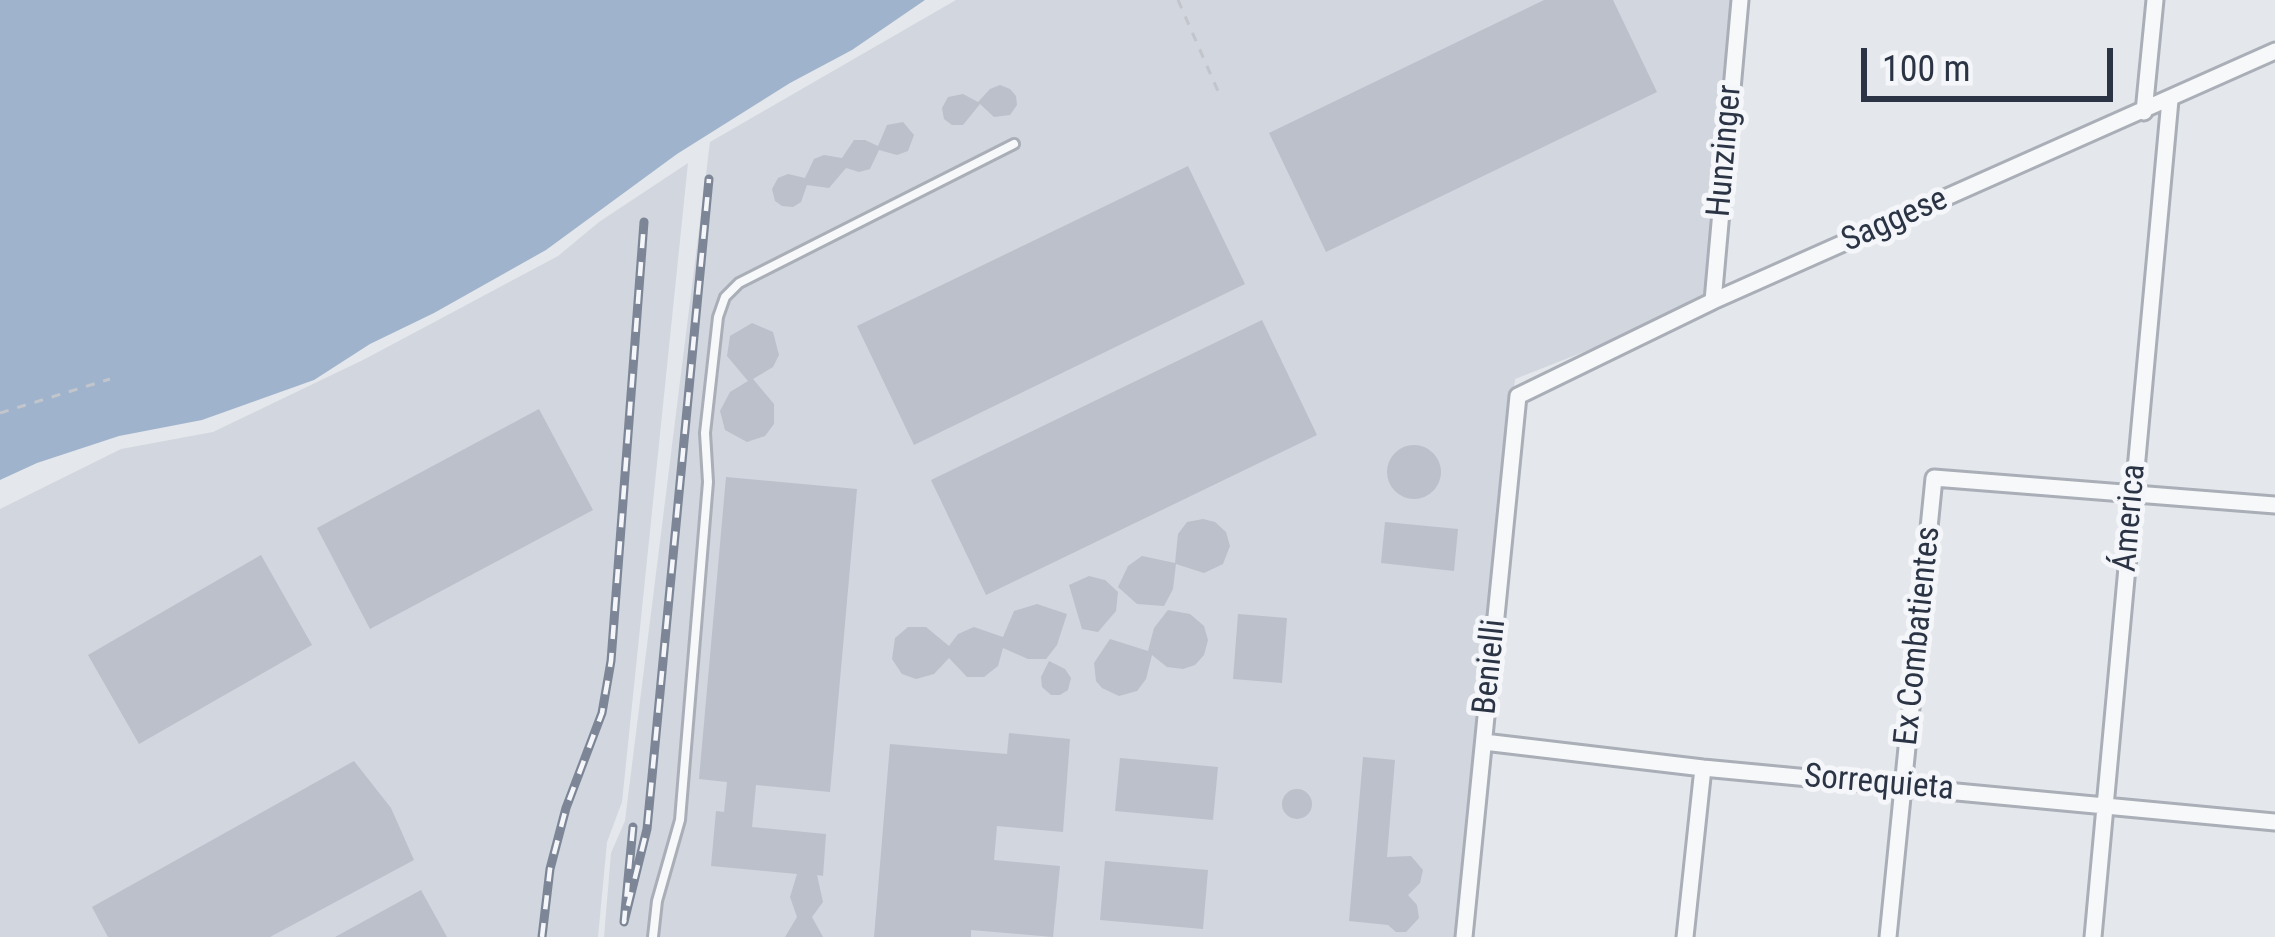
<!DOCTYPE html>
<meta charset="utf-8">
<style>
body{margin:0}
#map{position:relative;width:2275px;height:937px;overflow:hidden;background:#e4e7ec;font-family:"Roboto Condensed",sans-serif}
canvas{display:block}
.scale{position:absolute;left:1861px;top:48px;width:252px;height:54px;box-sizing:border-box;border:6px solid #2b3445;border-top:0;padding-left:15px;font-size:36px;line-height:42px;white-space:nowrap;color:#2b3445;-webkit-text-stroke:9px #f4f6f9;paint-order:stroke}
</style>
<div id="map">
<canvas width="2275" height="937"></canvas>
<div class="scale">100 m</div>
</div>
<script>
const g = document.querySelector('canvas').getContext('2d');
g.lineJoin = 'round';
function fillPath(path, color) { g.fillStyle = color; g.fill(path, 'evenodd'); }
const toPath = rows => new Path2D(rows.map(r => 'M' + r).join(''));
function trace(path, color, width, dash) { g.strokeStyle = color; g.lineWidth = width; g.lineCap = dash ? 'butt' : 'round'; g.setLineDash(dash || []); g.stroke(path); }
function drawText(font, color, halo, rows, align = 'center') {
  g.font = font + ' "Roboto Condensed",sans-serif'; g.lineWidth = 10; g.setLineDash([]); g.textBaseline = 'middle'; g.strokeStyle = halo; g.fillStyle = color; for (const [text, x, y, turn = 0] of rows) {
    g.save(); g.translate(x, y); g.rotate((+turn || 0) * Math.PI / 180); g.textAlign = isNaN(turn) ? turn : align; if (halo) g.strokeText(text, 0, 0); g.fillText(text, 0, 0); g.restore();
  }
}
const built = toPath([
 [956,0,1744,0,1713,301,1515,379,1456,937,604,937,611,853,625,821,710,142],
 [688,163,622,802,607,842,598,937,0,937,0,509,121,449,213,432,365,359,558,256,599,222]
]);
const water = toPath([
 [0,0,925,0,852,50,790,83,677,154,546,250,434,313,370,344,314,380,202,420,119,436,37,463,0,480]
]);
const building = toPath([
 [1544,0,1613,0,1657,92,1326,252,1269,133],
 [1000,85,1010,89,1016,96,1017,105,1010,115,994,117,980,104,963,125,952,125,944,119,942,108,948,97,963,94,978,102,990,89],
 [903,122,914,135,908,151,897,155,879,150,870,169,859,172,846,168,829,188,807,185,801,202,793,207,782,206,775,201,772,189,778,178,788,174,805,178,814,159,824,155,842,158,854,140,865,140,878,146,887,125],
 [1188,166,1245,284,914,445,857,326],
 [1262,320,1317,435,986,595,931,480],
 [752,323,773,332,779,355,773,367,753,379,774,404,774,424,765,436,747,442,725,430,720,411,730,392,748,381,727,356,730,336],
 [539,409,593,510,370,629,317,528],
 '1387 472a27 27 0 1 1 54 0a27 27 0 1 1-54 0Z',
 [726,477,857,489,830,792,756,785,752,827,826,834,823,876,817,875,823,902,812,917,823,937,785,937,797,917,790,897,797,874,711,866,716,811,724,812,727,782,699,779],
 [1203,519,1215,522,1226,532,1230,546,1223,564,1204,573,1176,564,1173,589,1164,606,1137,604,1118,587,1128,566,1142,556,1175,563,1178,534,1187,522],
 [1385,522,1458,529,1454,571,1381,563],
 [261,555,312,645,139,744,88,655],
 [1089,576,1105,580,1118,592,1116,611,1098,632,1082,629,1069,585],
 [1037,604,1067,614,1057,645,1046,659,1028,659,1003,648,998,666,984,677,967,677,949,658,934,674,916,679,902,674,892,659,895,638,908,627,926,627,949,646,958,634,974,627,1003,637,1014,611],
 [1168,610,1190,614,1204,626,1208,640,1204,655,1195,665,1183,669,1167,667,1152,655,1146,679,1137,691,1119,696,1102,688,1096,681,1094,663,1110,639,1148,651,1154,628],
 [1238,614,1287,618,1282,683,1233,679],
 [1049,661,1065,669,1071,678,1068,690,1060,695,1051,695,1042,687,1041,677],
 [1009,733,1070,739,1063,832,997,826,994,860,1060,866,1053,937,971,930,971,937,874,937,890,744,1007,754],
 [1363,757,1395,760,1387,857,1411,856,1423,870,1420,883,1408,895,1417,905,1419,918,1406,932,1396,932,1388,925,1349,921],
 [1120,758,1218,767,1213,820,1115,811],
 [354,761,391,808,414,860,270,937,108,937,92,907],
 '1282 804a15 15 0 1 1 30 0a15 15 0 1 1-30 0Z',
 [1105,861,1208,870,1203,929,1100,920],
 [421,890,447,937,335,937]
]);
const path = toPath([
 [1178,0,1221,98],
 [0,413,110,379]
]);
const service = toPath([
 [653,937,657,901,680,820,708,482,705,433,718,317,725,297,739,283,1014,144]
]);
const minor = toPath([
 [2144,112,2155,0],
 [1713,301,1740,0],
 [1484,742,1703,768,2275,822],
 [1464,937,1518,396,1713,301,2275,51],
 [1685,937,1703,768],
 [1888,937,1934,478,2275,505],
 [2093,937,2170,100]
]);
const rail = toPath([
 [633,827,624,922,647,829,709,179],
 [542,937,550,869,566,808,602,713,611,661,644,222]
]);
const streetNames = [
 ["Hunzinger",1726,151,-85],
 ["Saggese",1895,221,-24],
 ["Ámerica",2131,518,-85],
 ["Ex Combatientes",1919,636,-84],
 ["Benielli",1491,667,-84],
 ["Sorrequieta",1879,784,5]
];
fillPath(built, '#d2d6de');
fillPath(water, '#9fb4cc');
fillPath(building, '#bbc0ca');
trace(service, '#a9aeb7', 14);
trace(minor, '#a9aeb7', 21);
trace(path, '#c2c5cb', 3, [9, 9]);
trace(service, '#f7f8fa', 8);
trace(minor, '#f7f8fa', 15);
trace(rail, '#7d8696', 9);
trace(rail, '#f4f6f9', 4.5, [14]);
drawText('33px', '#2b3445', '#f4f6f9', streetNames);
</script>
